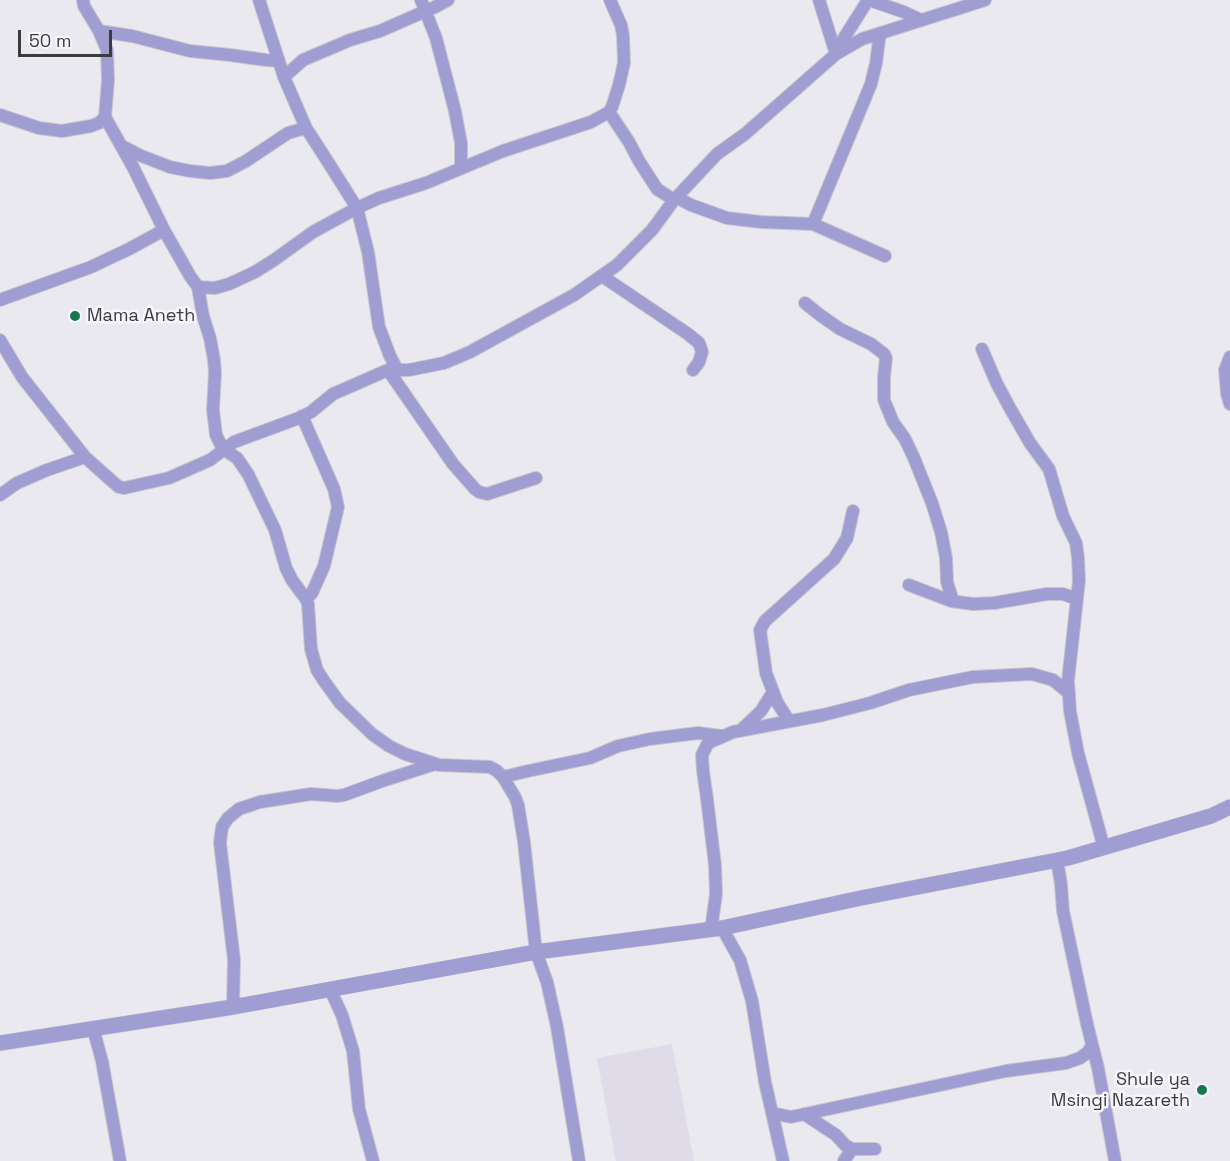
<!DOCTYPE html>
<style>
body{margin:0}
#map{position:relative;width:1230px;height:1161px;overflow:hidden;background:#ebe9f0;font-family:"Space Grotesk",sans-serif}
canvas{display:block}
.scale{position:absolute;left:18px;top:30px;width:94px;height:27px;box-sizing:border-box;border:3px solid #3b3a3c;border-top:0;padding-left:8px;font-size:18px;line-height:21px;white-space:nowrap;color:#3b3a3c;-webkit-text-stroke:4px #f8f6fd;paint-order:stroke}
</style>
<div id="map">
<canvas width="1230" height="1161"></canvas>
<div class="scale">50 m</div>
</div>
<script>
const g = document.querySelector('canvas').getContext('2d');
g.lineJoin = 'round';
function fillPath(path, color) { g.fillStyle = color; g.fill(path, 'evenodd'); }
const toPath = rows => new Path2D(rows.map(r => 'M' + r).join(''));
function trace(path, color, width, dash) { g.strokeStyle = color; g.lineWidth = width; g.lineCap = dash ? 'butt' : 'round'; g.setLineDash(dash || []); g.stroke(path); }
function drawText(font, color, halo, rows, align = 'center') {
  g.font = font + ' "Space Grotesk",sans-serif'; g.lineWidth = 5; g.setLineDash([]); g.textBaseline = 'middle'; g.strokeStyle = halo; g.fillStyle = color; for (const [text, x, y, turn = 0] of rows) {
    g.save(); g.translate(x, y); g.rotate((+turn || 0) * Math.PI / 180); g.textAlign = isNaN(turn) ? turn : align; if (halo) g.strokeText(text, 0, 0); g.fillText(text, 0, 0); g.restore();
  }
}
const built = toPath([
 [672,1044,694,1161,616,1161,597,1058]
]);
const minor = toPath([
 [259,0,284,77,306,128,321,151,357,208,368,252,379,327,390,356,398,371],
 [421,0,436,38,455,111,461,143,461,168],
 [819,0,836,54],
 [869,0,904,12,921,20],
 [99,31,132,36,190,51,230,55,266,60,279,61],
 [836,54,844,38,868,0],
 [284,77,303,60,350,40,380,31,435,7,448,0],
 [609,112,629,142,639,161,657,189,674,200],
 [0,115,39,128,62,131,91,126,99,123,105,117,108,80,107,50,99,31,84,6,83,0],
 [105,117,133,167,164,230,190,276,198,287,215,288,229,284,255,272,274,260,313,232,357,208,379,198,426,183,503,151,591,122,609,112,612,107,619,85,624,63,623,35,621,25,610,0],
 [122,146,139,155,170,167,190,171,210,173,227,171,246,161,288,133,306,128],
 [676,197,691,205,727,218,761,222,813,224,885,256],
 [813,224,871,84,876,63,880,33],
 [602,276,688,334,699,343,702,352,699,362,693,370],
 [198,287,203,316,210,338,214,360,215,373,213,410,216,435,223,449,237,458,248,474,275,530,286,568,292,580,306,599,308,604,311,649,317,670,324,681,340,703,372,734,389,746,405,754,439,765,490,767,497,771,503,777,515,797,518,805,524,842,536,952,547,982,557,1027,579,1161],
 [0,300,91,267,129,249,164,230],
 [805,303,820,315,840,329,871,344,884,354,886,358,884,377,884,400,893,422,905,439,914,458,932,503,941,532,946,558,947,582,953,601],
 [0,340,22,377,85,457,113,482,119,487,124,488,169,478,210,460,234,442,299,418,311,412,333,394,388,370,409,370,444,363,470,352,574,295,617,265,652,230,674,200,717,154,745,134,836,54,862,39,985,0],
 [982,349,997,384,1011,410,1030,443,1049,469,1063,516,1076,543,1078,558,1079,580,1068,681,1070,711,1078,753,1104,848],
 [1230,357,1225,370,1227,394,1230,404],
 [388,370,453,464,475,489,479,492,487,494,536,478],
 [302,416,334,489,338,507,324,566,312,593,306,599],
 [0,495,17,483,47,470,85,457],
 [909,585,951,601,973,604,994,603,1047,594,1063,594,1077,599],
 [789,721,777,702,766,673,760,630,765,621,834,559,847,538,853,511],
 [741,730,761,711,773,692],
 [503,777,528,771,590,758,618,746,650,739,698,733,721,736],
 [1057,860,1061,884,1063,911,1087,1024,1098,1068,1115,1161],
 [722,928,740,960,752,1001,765,1082,783,1161],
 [711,930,716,894,715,865,707,799,703,771,702,755,708,743,733,732,823,715,870,703,909,690,973,677,1032,674,1053,680,1069,693],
 [330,989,342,1015,353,1051,359,1109,373,1161],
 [233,1007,234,960,220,843,222,827,228,818,239,809,260,802,311,794,337,796,344,795,385,780,435,764],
 [93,1028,102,1061,120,1161],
 [772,1113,791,1117,1006,1071,1066,1063,1080,1058,1087,1053,1092,1046],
 [804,1114,836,1135,845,1145,852,1149,875,1149],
 [844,1161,852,1149]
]);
const tertiary = toPath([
 [0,1043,233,1007,536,952,722,928,861,898,1068,858,1211,816,1230,807]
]);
const markers = [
 [75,316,6,"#157850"],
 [1202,1090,6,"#157850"]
];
const poiNames = [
 ["Mama Aneth",87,316],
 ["Shule ya",1190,1080,"right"],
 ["Msingi Nazareth",1190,1101,"right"]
];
fillPath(built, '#dfdbe8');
trace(minor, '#c8c6cc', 14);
trace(tertiary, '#c8c6cc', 16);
trace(minor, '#9f9dd2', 12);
trace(tertiary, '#9f9dd2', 15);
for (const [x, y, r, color] of markers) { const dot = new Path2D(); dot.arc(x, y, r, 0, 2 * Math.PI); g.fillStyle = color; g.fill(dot); trace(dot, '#f8f6fd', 2); }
drawText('18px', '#3b3a3c', '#f8f6fd', poiNames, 'left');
</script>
